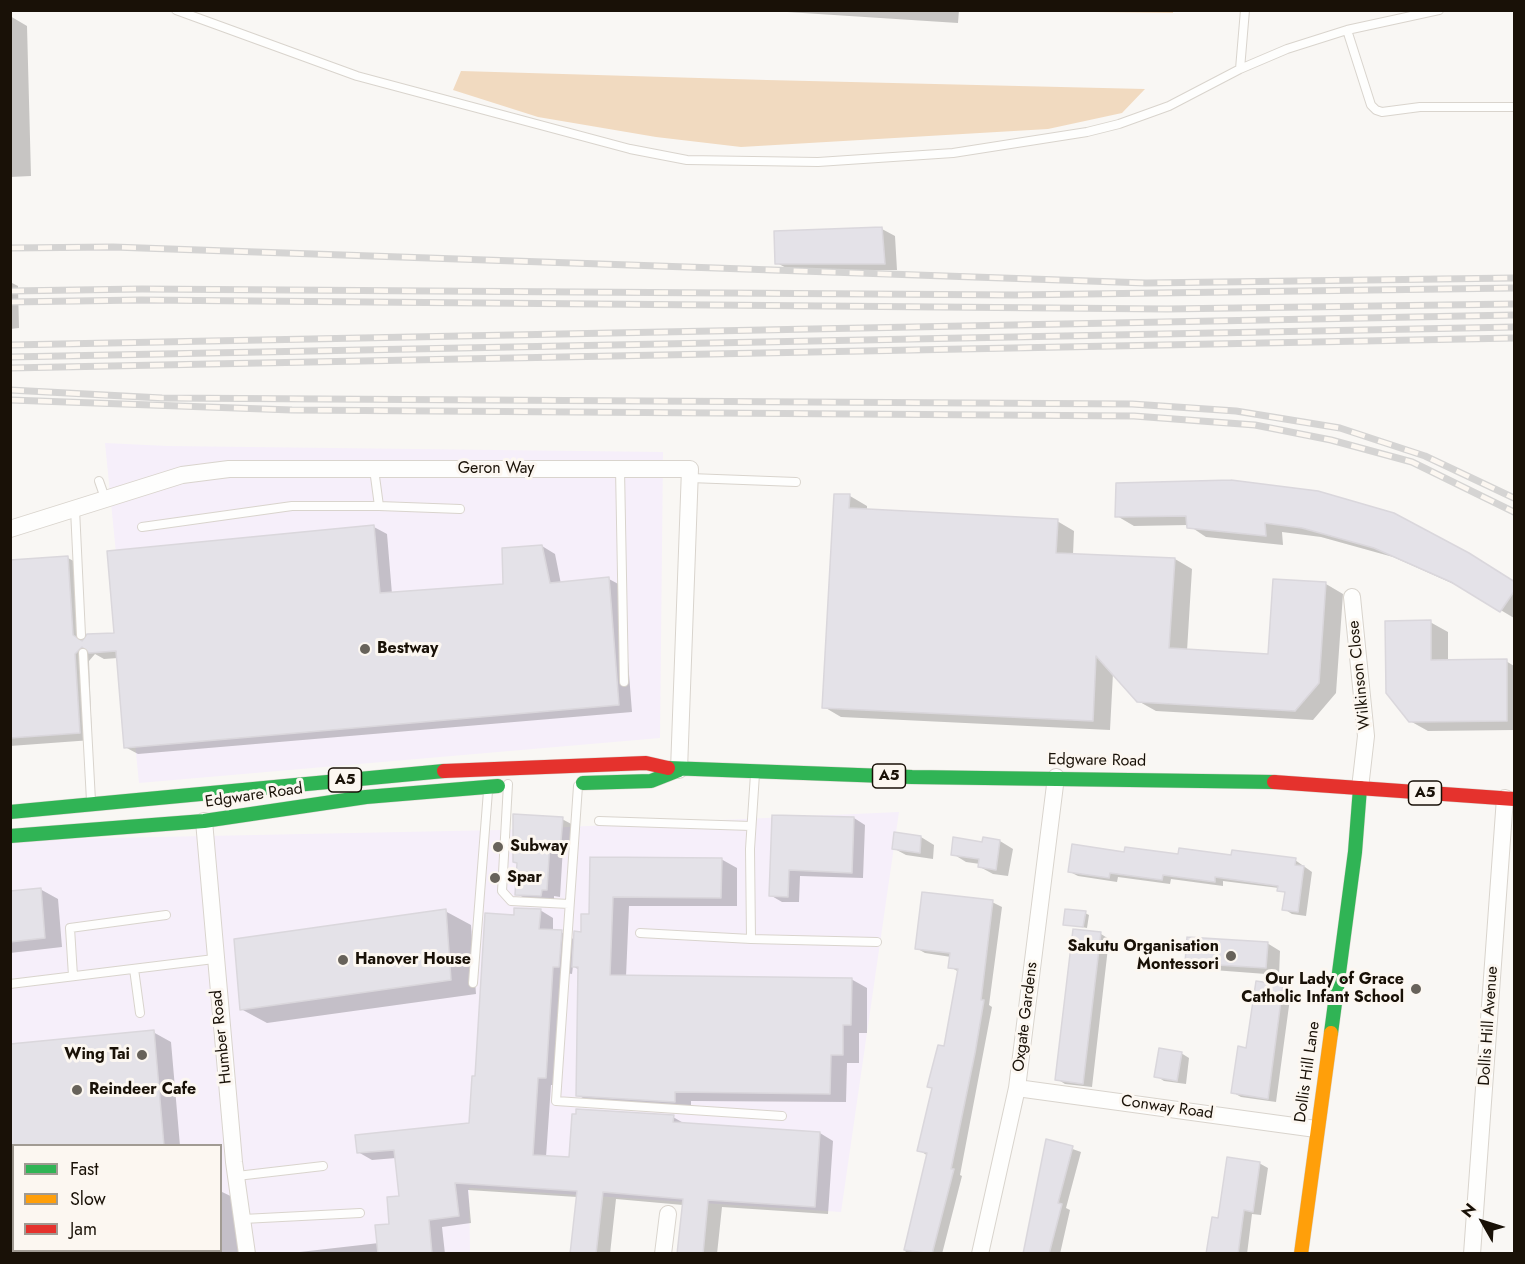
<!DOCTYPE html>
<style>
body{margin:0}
#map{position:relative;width:1525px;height:1264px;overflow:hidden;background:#f9f7f4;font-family:Jost,sans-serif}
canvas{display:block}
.frame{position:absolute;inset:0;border:12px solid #191107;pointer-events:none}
.legend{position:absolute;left:12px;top:1144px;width:210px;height:108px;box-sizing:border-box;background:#fcf7f1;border:2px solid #a19b93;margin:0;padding:8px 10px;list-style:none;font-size:18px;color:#191107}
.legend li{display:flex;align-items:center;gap:12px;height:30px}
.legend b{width:30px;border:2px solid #a19b93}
.north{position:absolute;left:1453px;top:1192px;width:60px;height:60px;-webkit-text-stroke:4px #fcf7f1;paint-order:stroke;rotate:309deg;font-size:16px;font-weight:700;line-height:24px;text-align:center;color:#191107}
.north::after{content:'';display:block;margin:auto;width:21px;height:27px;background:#191107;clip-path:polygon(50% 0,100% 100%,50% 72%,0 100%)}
</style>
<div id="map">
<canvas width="1525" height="1264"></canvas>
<div class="frame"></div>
<ul class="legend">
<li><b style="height:8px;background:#30b455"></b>Fast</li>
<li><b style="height:8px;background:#ff9f0a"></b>Slow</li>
<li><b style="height:8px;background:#e5322d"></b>Jam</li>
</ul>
<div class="north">N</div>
</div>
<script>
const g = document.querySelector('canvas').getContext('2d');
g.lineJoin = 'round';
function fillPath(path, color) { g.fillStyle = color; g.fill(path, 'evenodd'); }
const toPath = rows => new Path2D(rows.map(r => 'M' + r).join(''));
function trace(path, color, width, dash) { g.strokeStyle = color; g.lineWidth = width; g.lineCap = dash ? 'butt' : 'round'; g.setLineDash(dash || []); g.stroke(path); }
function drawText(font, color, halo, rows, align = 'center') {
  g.font = font + ' Jost,sans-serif'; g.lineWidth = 6; g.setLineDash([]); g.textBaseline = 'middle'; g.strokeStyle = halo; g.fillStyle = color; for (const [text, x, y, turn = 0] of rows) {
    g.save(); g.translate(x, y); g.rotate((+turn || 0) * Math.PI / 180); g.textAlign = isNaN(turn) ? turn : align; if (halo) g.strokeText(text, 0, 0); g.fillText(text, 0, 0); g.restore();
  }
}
const industrial = toPath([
 [105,443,167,446,663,452,660,738,139,783],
 [899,812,841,1212,469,1188,470,1253,11,1253,10,840,500,830],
 [14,1146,220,1146,220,1250,14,1250]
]);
const green = toPath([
 [1173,11,1173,13,1015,11,1173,10],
 [461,71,767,80,1145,89,1122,113,1048,129,741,147,656,137,538,117,453,90]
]);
const shadow = toPath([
 [756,10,959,10,958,23],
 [10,16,27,26,31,176,10,177],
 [882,229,895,236,897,270,790,270,777,263],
 [10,282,18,286,19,328,10,329],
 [1231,481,1514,583,1514,618,1467,590,1393,557,1321,537,1282,532,1283,545,1206,537,1188,525,1134,526,1117,516],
 [850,496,867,506,867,511,1057,521,1074,531,1073,555,1175,559,1192,569,1187,651,1269,656,1326,584,1343,594,1336,693,1313,720,1156,711,1138,701,1113,673,1110,730,841,717,824,707],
 [374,527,387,534,392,594,504,586,542,546,555,554,561,584,609,579,622,586,632,712,138,754,125,747,118,658,104,659,95,654,89,661,92,740,10,746,10,562,68,558,81,565,85,639,116,634],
 [1430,622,1448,632,1448,662,1506,661,1514,666,1514,730,1428,731,1410,721],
 [773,816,854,818,865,825,863,878,800,876,799,902,782,902,770,895],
 [562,819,575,826,574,848,563,847,560,897,554,896,554,903,530,901,517,894,518,864,514,861],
 [921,837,934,845,933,859,906,855,893,848],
 [984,839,1000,841,1013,849,1008,876,993,874,980,867,980,864,966,862,953,854,984,843],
 [1126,853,1295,860,1312,872,1306,916,1292,914,1284,909,1286,894,1279,888,1223,881,1223,886,1171,879,1170,884,1118,877,1117,882,1078,876,1070,872],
 [591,858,721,859,737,868,737,906,629,906,626,977,851,979,867,988,867,1033,859,1033,859,1063,847,1063,846,1102,691,1101,691,1111,594,1105,578,1095,579,970,573,966,572,974,566,973,559,1085,551,1085,546,1157,570,1159,673,1117,687,1125,820,1133,833,1141,828,1214,722,1207,717,1254,679,1254,683,1205,616,1199,610,1254,572,1254,577,1197,468,1190,471,1223,442,1227,445,1254,282,1254,379,1243,391,1225,400,1197,396,1158,372,1160,358,1152,470,1125,476,1078,515,917,540,910,553,918,553,931,561,932,575,940,582,933,591,916],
 [40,889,58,899,62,947,10,953,10,892],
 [992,902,1002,907,989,1005,992,1007,960,1175,962,1176,942,1254,905,1254,928,1156,919,1150,946,1048,959,972,950,967,951,957,925,953,916,948],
 [445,911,471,925,476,994,267,1023,241,1009],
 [1085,913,1089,915,1087,928,1065,924],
 [1074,930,1101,934,1109,939,1092,1087,1065,1084,1057,1079],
 [1267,943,1280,951,1279,975,1200,969,1187,962],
 [1257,983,1283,986,1291,991,1276,1102,1241,1097,1232,1092,1247,1049],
 [153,1032,171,1042,180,1146,14,1146,14,1175,10,1175,10,1046],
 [1181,1053,1189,1058,1186,1084,1164,1081,1156,1076],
 [1047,1140,1081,1152,1066,1208,1070,1210,1060,1254,1024,1254],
 [1259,1163,1268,1168,1261,1215,1252,1214,1247,1254,1208,1254,1219,1220],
 [220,1191,241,1201,246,1254,177,1254,176,1250,220,1250],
 [28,1250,97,1250,97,1254,29,1254]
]);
const building = toPath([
 [882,227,885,264,775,264,774,231,882,227],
 [1231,480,1318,491,1394,513,1469,553,1515,582,1515,590,1500,612,1451,582,1374,548,1302,528,1265,523,1266,536,1187,528,1186,516,1115,517,1116,483,1231,480],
 [834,494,850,494,849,508,1058,519,1056,553,1175,558,1169,648,1268,654,1273,579,1326,582,1319,683,1295,711,1137,702,1096,656,1093,721,822,708,834,494],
 [374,525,380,593,503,584,502,548,542,545,550,583,609,577,619,705,124,748,116,651,89,653,82,647,75,654,80,733,10,738,10,560,68,556,73,635,82,641,87,634,114,633,107,551,374,525],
 [1431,620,1431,660,1507,659,1507,721,1409,722,1386,693,1385,621,1431,620],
 [513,814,563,817,561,841,550,841,547,890,542,890,541,896,515,895,517,863,513,862,513,814],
 [772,815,854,817,852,873,789,870,788,897,769,896,772,815],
 [894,832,921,836,920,853,892,849,894,832],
 [953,837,982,842,983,837,1000,840,996,870,978,867,979,859,951,855,953,837],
 [1072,844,1124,852,1125,847,1178,854,1179,848,1231,855,1232,850,1296,858,1295,865,1304,866,1298,912,1282,910,1285,892,1277,891,1278,886,1215,877,1215,882,1163,875,1162,880,1110,873,1109,878,1068,872,1072,844],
 [590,857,722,858,721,898,613,897,610,975,852,978,851,1025,843,1025,843,1055,831,1055,830,1094,675,1092,675,1102,576,1096,578,967,572,967,574,931,581,932,581,914,589,914,590,857],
 [41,888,45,938,10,942,10,891,41,888],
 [922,892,993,900,981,1000,984,1000,975,1053,951,1169,954,1169,932,1254,904,1250,927,1153,917,1151,932,1088,927,1087,938,1045,944,1046,958,969,948,968,950,953,915,949,922,892],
 [514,908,541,909,539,929,562,930,559,967,553,967,546,1078,538,1078,533,1155,569,1157,572,1114,576,1114,576,1109,674,1115,673,1122,820,1132,815,1207,708,1200,703,1254,677,1254,683,1199,603,1192,596,1254,570,1254,577,1191,455,1183,459,1216,429,1220,432,1254,378,1254,375,1225,389,1224,387,1197,399,1196,394,1150,357,1153,355,1135,469,1123,472,1076,475,1076,485,913,514,915,514,908],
 [446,909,451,980,240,1010,234,939,446,909],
 [1065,909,1086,911,1083,927,1063,925,1065,909],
 [1073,929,1101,932,1083,1084,1055,1080,1073,929],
 [1187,937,1268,942,1266,968,1185,963,1187,937],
 [1256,981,1283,985,1268,1099,1231,1093,1238,1046,1246,1048,1256,981],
 [154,1030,164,1146,10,1146,10,1044,154,1030],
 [1159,1048,1182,1052,1177,1081,1154,1077,1159,1048],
 [1046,1139,1073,1146,1058,1203,1062,1204,1049,1254,1023,1254,1046,1139],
 [1227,1157,1260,1162,1253,1212,1244,1210,1238,1254,1206,1254,1212,1217,1218,1218,1227,1157]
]);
const lane = toPath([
 [176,10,357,76,630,149,687,160,818,162,953,153,1087,132,1119,124,1169,106,1240,69,1287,49,1347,30,1439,10],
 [1347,30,1371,105,1376,110,1382,112,1420,107,1514,107],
 [1240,69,1245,10],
 [620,469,624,682],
 [690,478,796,482],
 [99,481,105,498],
 [379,506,460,509],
 [75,509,81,635],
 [142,527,292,506,379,506,374,469],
 [83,653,91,801],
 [508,784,502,891,511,901,569,904],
 [578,786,556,1101,782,1116],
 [599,821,751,826],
 [640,933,751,939,877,942],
 [751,939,750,849,755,774],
 [134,969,140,1013],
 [73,976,70,928,166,915],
 [473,983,488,791],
 [10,984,214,959],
 [237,1176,323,1166],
 [10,1190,14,1190],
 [243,1219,360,1213],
 [112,1250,113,1254]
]);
const street = toPath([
 [10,529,182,475,229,469,690,469,679,770],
 [1352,597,1366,736,1360,788],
 [204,821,234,1162,247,1254],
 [1017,1088,1316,1129],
 [663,1254,668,1214],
 [980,1254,1017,1088,1056,777],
 [1472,1254,1505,798]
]);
const fast = toPath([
 [668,768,912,777,1274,782],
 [583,783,651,781,679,770],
 [10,812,444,771],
 [10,836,204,821,366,797,498,786],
 [1331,1033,1355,852,1360,788]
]);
const slow = toPath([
 [1301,1254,1331,1033]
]);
const jam = toPath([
 [444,771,646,763,668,768],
 [1274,782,1514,799]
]);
const rail = toPath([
 [10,248,113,247,1146,283,1514,278],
 [10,291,142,289,1015,295,1514,288],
 [10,302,141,300,1167,309,1514,304],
 [10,345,1514,315],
 [10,357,1514,327],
 [10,368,1514,338],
 [10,390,162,398,1132,404,1236,411,1340,428,1425,456,1514,498],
 [10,400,292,410,1134,416,1255,425,1331,440,1412,462,1514,512]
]);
const markers = [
 [365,649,6,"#67625a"],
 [498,847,6,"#67625a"],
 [495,878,6,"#67625a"],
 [1231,956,6,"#67625a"],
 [343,960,6,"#67625a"],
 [1416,989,6,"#67625a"],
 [142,1055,6,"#67625a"],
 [77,1090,6,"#67625a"]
];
const shields = [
 [889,776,33],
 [345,780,33],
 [1425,793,33]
];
const shieldNames = [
 ["A5",889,776],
 ["A5",345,780],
 ["A5",1425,793]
];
const streetNames = [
 ["Geron Way",496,469],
 ["Wilkinson Close",1360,675,-96],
 ["Edgware Road",1097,761,1],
 ["Edgware Road",254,796,-8],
 ["Oxgate Gardens",1026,1017,-83],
 ["Dollis Hill Avenue",1489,1026,-86],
 ["Humber Road",222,1037,-96],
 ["Dollis Hill Lane",1308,1072,-82],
 ["Conway Road",1167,1108,8]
];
const poiNames = [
 ["Bestway",377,649],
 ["Subway",510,847],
 ["Spar",507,878],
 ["Sakutu Organisation",1219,947,"right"],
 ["Montessori",1219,965,"right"],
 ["Hanover House",355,960],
 ["Our Lady of Grace",1404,980,"right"],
 ["Catholic Infant School",1404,998,"right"],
 ["Wing Tai",130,1055,"right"],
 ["Reindeer Cafe",89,1090]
];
fillPath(industrial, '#f6effa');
fillPath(green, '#f1dac0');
fillPath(shadow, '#0003');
fillPath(building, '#e4e2e8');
trace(building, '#dad7dc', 1.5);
trace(lane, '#d9d4cd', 10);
trace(street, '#d9d4cd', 18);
trace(fast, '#d9d4cd', 15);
trace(slow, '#d9d4cd', 15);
trace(jam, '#d9d4cd', 15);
trace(lane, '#fefefd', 8);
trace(street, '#fefefd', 16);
trace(fast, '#30b455', 14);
trace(slow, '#ff9f0a', 14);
trace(jam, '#e5322d', 14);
trace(rail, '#d5d4d3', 7);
trace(rail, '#fcf7f1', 4.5, [14]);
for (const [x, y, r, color] of markers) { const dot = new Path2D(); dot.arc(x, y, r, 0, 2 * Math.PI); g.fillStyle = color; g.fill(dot); trace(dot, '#fcf7f1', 2); }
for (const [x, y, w] of shields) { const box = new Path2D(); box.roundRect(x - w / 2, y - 12, w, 24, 4.5); g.fillStyle = '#fcf7f1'; g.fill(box); trace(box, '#191107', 1.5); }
drawText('bold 15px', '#191107', null, shieldNames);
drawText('16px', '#191107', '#fcf7f1', streetNames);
drawText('bold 16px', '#191107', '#fcf7f1', poiNames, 'left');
</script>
